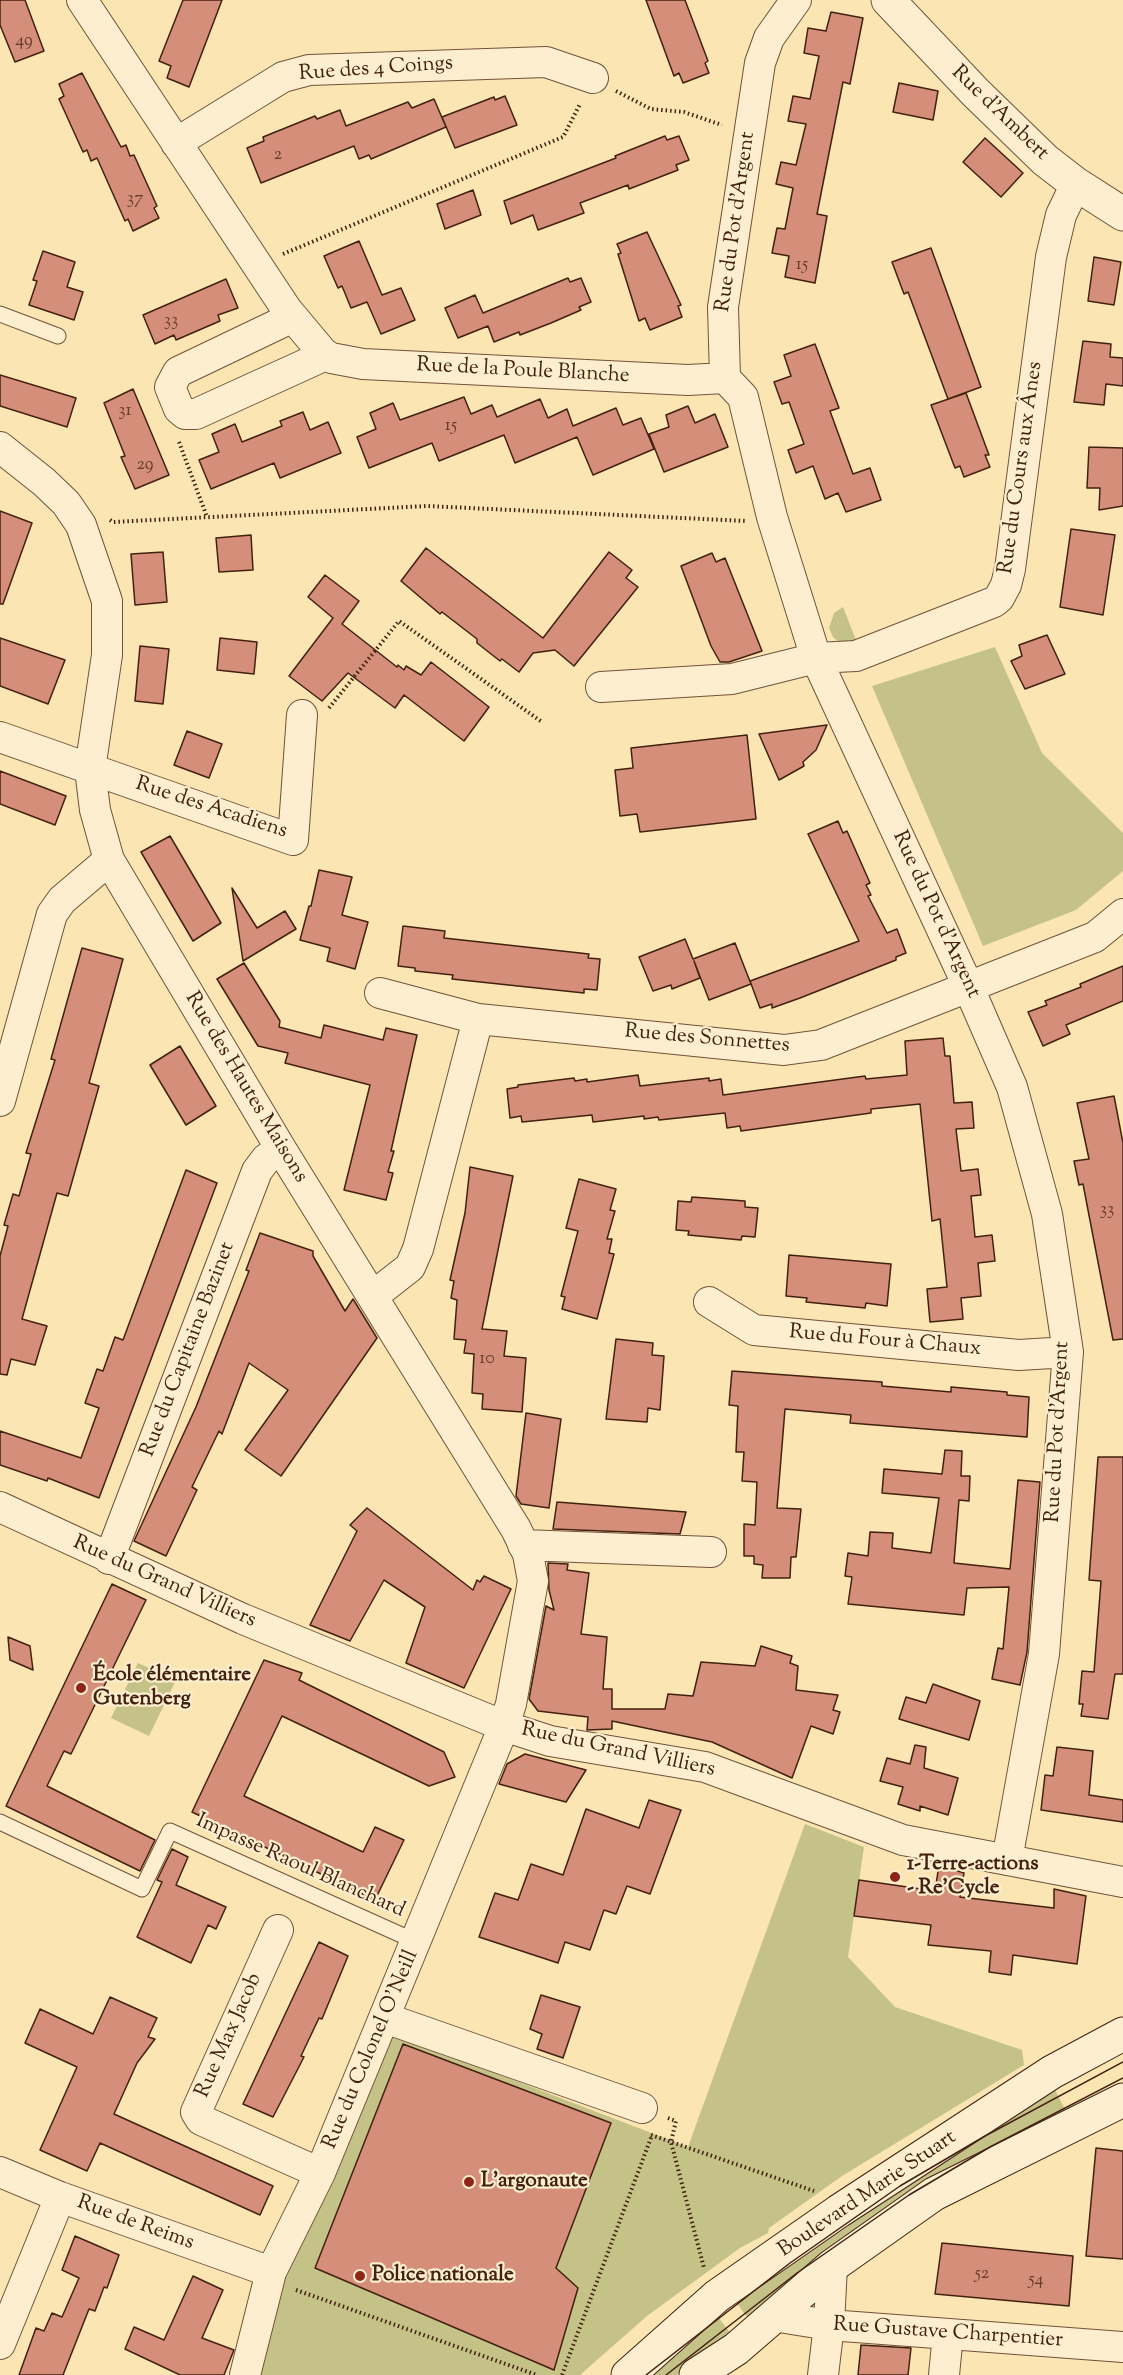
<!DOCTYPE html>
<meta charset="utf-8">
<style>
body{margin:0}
canvas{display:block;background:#fbe5b3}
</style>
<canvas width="1123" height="2375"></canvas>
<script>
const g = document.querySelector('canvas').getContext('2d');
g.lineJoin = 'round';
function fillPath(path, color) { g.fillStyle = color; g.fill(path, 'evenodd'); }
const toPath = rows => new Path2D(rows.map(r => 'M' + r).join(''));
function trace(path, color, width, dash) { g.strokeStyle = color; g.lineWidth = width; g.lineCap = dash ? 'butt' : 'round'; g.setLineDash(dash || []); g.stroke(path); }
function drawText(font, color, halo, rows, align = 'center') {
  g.font = font + ' "Sorts Mill Goudy",serif'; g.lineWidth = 4.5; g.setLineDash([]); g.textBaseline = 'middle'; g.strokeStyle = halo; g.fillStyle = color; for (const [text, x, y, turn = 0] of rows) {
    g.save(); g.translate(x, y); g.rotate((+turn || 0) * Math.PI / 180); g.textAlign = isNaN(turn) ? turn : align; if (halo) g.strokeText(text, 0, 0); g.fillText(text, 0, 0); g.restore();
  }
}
const green = toPath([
 [843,607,858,645,841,644,833,637,829,628,834,613],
 [995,647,1042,753,1123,833,1123,871,1076,910,983,946,872,686],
 [138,1663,176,1680,149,1736,111,1718],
 [805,1824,864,1847,848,1957,895,2007,1022,2050,1024,2065,842,2176,769,2228,768,2233,740,2248,647,2316,580,2375,260,2375,290,2262,391,2033,688,2147],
 [1051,2082,1071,2121,752,2324,731,2295],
 [712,2309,734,2338,676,2375,639,2375]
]);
const building = toPath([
 [0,0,25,0,44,51,15,62,0,25,0,0],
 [183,0,222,0,189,87,167,78,171,66,159,61,183,0],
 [646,0,685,0,708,61,705,63,709,73,683,83,679,73,674,76,646,0],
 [831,12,863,18,850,84,843,82,817,214,827,216,815,283,785,277,789,256,772,253,777,228,785,229,793,188,776,184,781,162,796,165,806,124,788,121,793,96,810,99,819,56,804,53,808,28,826,31,831,12],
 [82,73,121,147,126,145,130,156,134,155,157,206,154,208,159,218,133,231,128,219,125,221,97,158,91,161,87,150,83,152,59,99,64,96,59,84,82,73],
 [899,83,938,91,933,120,893,112,899,83],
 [505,96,517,125,455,148,442,117,494,97,495,100,505,96],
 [434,99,446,127,371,159,369,155,359,159,354,146,261,183,247,148,264,141,263,137,315,116,317,119,340,110,346,126,408,102,412,108,434,99],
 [665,136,667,140,679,136,689,160,676,165,678,170,629,189,628,185,580,203,584,213,538,230,533,215,511,224,504,201,616,158,615,156,665,136],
 [985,138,1023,173,1001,197,963,162,985,138],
 [473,190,481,215,445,229,437,204,473,190],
 [647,232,681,305,678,306,682,317,650,330,645,318,639,321,618,254,621,253,617,244,647,232],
 [359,241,382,295,401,288,415,320,381,334,367,302,351,308,342,286,338,288,324,256,359,241],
 [931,248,981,387,948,399,908,292,904,294,892,262,931,248],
 [43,251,75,262,67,287,83,292,74,320,29,305,37,281,33,280,43,251],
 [1094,257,1121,262,1114,305,1088,301,1094,257],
 [568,278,570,282,581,278,591,302,579,307,581,310,551,323,520,335,519,332,494,342,488,326,458,338,445,308,475,295,483,313,568,278],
 [226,279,238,308,218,315,220,321,176,340,174,335,155,344,143,315,226,279],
 [1083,341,1111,344,1110,357,1123,358,1123,386,1106,384,1104,405,1074,402,1083,341],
 [815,344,839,408,830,411,853,474,870,468,881,500,846,512,838,493,825,499,813,466,796,473,788,450,804,444,789,402,782,404,774,382,791,376,784,355,815,344],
 [0,375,76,398,67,427,0,406,0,375],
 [133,389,169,475,135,489,121,457,125,456,104,403,133,389],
 [966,393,989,455,985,455,990,467,964,477,960,466,955,468,931,405,966,393],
 [464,397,471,414,492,405,497,417,540,399,548,418,567,409,573,426,616,408,623,425,641,418,654,449,593,475,577,437,515,463,504,435,439,461,432,443,369,468,357,437,376,429,370,413,393,403,400,420,464,397],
 [688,406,695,423,715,414,728,447,664,472,649,434,669,427,666,415,688,406],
 [303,412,310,430,328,422,341,453,280,478,274,463,211,489,199,460,219,452,212,434,235,424,242,442,282,426,280,421,303,412],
 [1089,447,1123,448,1123,506,1099,510,1100,488,1087,488,1089,447],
 [0,511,32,523,3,604,0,604,0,511],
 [1071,529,1115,535,1103,615,1060,607,1071,529],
 [251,535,253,570,219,572,216,538,251,535],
 [426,548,543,638,609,552,632,570,626,578,638,587,574,666,555,650,533,653,519,672,502,659,500,661,477,643,477,639,442,612,440,614,401,581,426,548],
 [163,552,167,602,135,605,131,554,163,552],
 [712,553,716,562,725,558,762,651,729,662,720,662,711,646,681,566,712,553],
 [325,575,359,601,342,624,397,667,398,665,404,670,406,666,421,675,431,662,489,707,464,741,404,695,395,708,348,673,322,701,289,676,333,618,308,597,325,575],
 [1047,635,1065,674,1025,689,1011,661,1022,656,1019,645,1047,635],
 [0,638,65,660,48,704,0,686,0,638],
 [220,638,257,642,254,674,217,670,220,638],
 [140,646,169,649,163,704,135,701,140,646],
 [827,725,816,750,803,762,804,766,779,780,759,734,827,725],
 [187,731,222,744,209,778,174,765,187,731],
 [747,735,756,819,640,832,637,814,620,816,615,770,633,768,631,748,747,735],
 [0,771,66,796,55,825,0,804,0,771],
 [838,821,843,833,847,831,870,883,866,885,871,895,868,896,887,933,897,929,906,953,896,957,896,960,800,998,772,1008,772,1004,760,1008,750,981,859,941,808,834,838,821],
 [170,836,221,923,193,941,141,852,170,836],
 [319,870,352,877,342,915,368,922,355,969,327,961,330,948,300,940,309,906,311,906,319,870],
 [232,888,257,928,285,911,296,929,243,961,232,888],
 [403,926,445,931,444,938,589,954,588,958,600,959,597,990,584,989,584,993,452,979,453,975,415,971,415,968,398,966,403,926],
 [685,939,693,959,735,943,751,984,709,1000,694,961,700,978,672,989,671,985,653,991,639,957,685,939],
 [82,948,123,959,89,1083,99,1086,68,1196,57,1193,22,1319,47,1326,40,1348,35,1365,11,1359,7,1375,0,1374,0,1256,8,1226,4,1225,13,1194,19,1196,31,1154,26,1153,55,1060,51,1059,82,948],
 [244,963,280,1021,279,1027,321,1038,324,1025,383,1040,386,1028,417,1035,391,1151,394,1151,388,1172,393,1173,386,1200,344,1190,370,1085,285,1063,288,1053,258,1046,217,979,244,963],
 [1123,966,1123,1001,1066,1025,1070,1034,1043,1046,1028,1012,1047,1005,1045,1001,1081,987,1080,984,1123,966],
 [943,1038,945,1056,950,1056,954,1103,972,1102,974,1128,956,1129,961,1171,978,1169,981,1195,971,1196,975,1237,992,1235,995,1261,978,1263,981,1296,961,1298,963,1319,930,1322,927,1289,947,1287,940,1219,932,1221,920,1104,871,1109,871,1113,741,1131,740,1126,727,1128,725,1113,659,1120,658,1117,644,1119,644,1116,593,1122,592,1115,522,1122,521,1116,510,1118,507,1089,518,1087,518,1085,574,1078,575,1081,587,1079,587,1082,638,1075,640,1086,709,1078,709,1081,721,1079,723,1095,865,1076,866,1079,907,1075,905,1041,943,1038],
 [180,1046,216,1106,186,1125,150,1065,180,1046],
 [1114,1096,1123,1143,1123,1339,1113,1340,1083,1184,1079,1185,1074,1161,1089,1159,1077,1103,1114,1096],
 [470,1167,513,1176,482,1329,507,1331,504,1356,526,1358,522,1412,482,1409,483,1394,472,1393,474,1354,464,1353,466,1340,454,1339,457,1300,451,1298,454,1281,450,1280,465,1213,470,1167],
 [186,1170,217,1183,99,1498,48,1478,47,1481,0,1465,0,1431,81,1458,99,1408,85,1403,97,1369,103,1371,115,1337,123,1340,186,1170],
 [579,1179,616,1189,610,1210,615,1211,607,1239,612,1239,609,1253,614,1254,597,1319,562,1309,565,1297,561,1296,578,1231,566,1228,579,1179],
 [692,1197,745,1201,745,1207,758,1208,755,1237,742,1236,741,1240,688,1235,689,1231,676,1230,678,1201,691,1202,692,1197],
 [260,1233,313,1251,313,1256,345,1311,353,1299,377,1338,281,1476,245,1450,288,1390,249,1363,222,1434,219,1431,192,1487,197,1490,166,1556,134,1541,196,1407,249,1271,246,1270,260,1233],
 [789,1255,891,1264,887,1306,866,1303,865,1308,806,1302,807,1298,786,1296,789,1255],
 [616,1339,653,1343,652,1355,664,1356,660,1410,648,1408,647,1422,606,1419,616,1339],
 [732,1371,882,1382,882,1386,951,1392,951,1387,1007,1392,1007,1395,1029,1397,1027,1437,850,1423,851,1415,785,1409,777,1508,801,1509,796,1557,791,1557,790,1578,762,1578,763,1565,754,1564,754,1556,744,1556,744,1524,755,1525,757,1482,742,1481,744,1452,736,1452,738,1406,729,1405,732,1371],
 [526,1413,561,1419,549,1508,521,1504,516,1496,526,1413],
 [945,1450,962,1451,961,1476,970,1476,969,1501,959,1500,954,1563,1010,1569,1018,1480,1040,1482,1027,1652,1020,1685,992,1679,998,1648,1003,1649,1009,1587,967,1588,964,1615,848,1604,852,1577,845,1576,848,1553,868,1556,870,1532,893,1533,892,1548,931,1553,939,1498,882,1493,884,1469,942,1474,945,1450],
 [1098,1457,1123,1457,1123,1674,1115,1674,1108,1719,1081,1716,1083,1704,1079,1704,1082,1671,1094,1672,1101,1581,1089,1580,1098,1457],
 [557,1502,686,1512,680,1534,553,1529,557,1502],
 [367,1508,473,1590,477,1580,480,1582,484,1576,511,1589,464,1688,406,1663,425,1607,384,1580,350,1641,310,1625,357,1531,350,1525,367,1508],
 [548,1563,568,1564,567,1570,589,1573,581,1634,607,1637,603,1689,612,1689,612,1709,665,1709,668,1694,693,1696,701,1662,755,1666,761,1646,792,1656,790,1663,798,1666,796,1690,838,1695,833,1710,840,1712,833,1734,811,1726,792,1778,712,1742,612,1721,612,1729,587,1730,588,1717,538,1711,529,1699,546,1606,554,1610,549,1590,548,1563],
 [112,1584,146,1600,71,1754,64,1751,47,1786,155,1840,140,1871,6,1806,112,1584],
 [8,1637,30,1646,33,1670,10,1660,8,1637],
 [264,1660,302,1673,299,1680,444,1752,455,1777,429,1786,282,1716,244,1796,363,1852,375,1827,404,1840,375,1900,192,1812,264,1660],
 [933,1684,980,1701,969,1740,899,1719,906,1697,926,1703,933,1684],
 [915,1745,926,1747,924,1768,958,1778,948,1815,920,1806,920,1811,898,1804,903,1787,880,1781,887,1758,910,1764,915,1745],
 [1057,1747,1093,1751,1089,1795,1123,1800,1123,1822,1041,1810,1045,1775,1053,1776,1057,1747],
 [525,1754,586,1770,566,1802,499,1784,507,1764,525,1754],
 [649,1800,681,1810,650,1894,627,1886,616,1914,604,1910,590,1950,565,1942,558,1963,479,1937,495,1893,518,1900,531,1864,563,1875,586,1809,639,1828,649,1800],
 [172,1849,188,1857,176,1885,226,1907,216,1929,208,1925,191,1963,137,1937,162,1882,157,1880,172,1849],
 [939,1865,964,1873,960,1897,1054,1908,1054,1889,1086,1896,1077,1964,1013,1955,1011,1975,989,1972,991,1951,928,1945,931,1925,854,1916,859,1880,935,1891,939,1865],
 [319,1942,348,1956,322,2019,319,2018,301,2056,304,2057,273,2117,243,2104,319,1942],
 [541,1995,580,2007,563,2058,537,2049,542,2034,530,2029,541,1995],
 [110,1997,157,2018,148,2037,155,2039,137,2063,114,2114,273,2186,260,2215,100,2143,87,2171,40,2150,77,2067,25,2043,40,2009,93,2034,110,1997],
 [403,2044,611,2123,556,2268,578,2288,554,2370,315,2268,403,2044],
 [1096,2148,1123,2151,1123,2259,1086,2256,1096,2148],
 [75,2236,119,2255,107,2288,104,2287,95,2311,89,2309,63,2375,19,2375,36,2328,44,2331,52,2313,62,2317,79,2278,62,2270,75,2236],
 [942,2243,1073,2256,1069,2306,935,2294,942,2243],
 [193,2276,223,2290,202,2338,234,2350,224,2375,180,2375,125,2349,134,2327,164,2340,193,2276],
 [861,2345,911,2348,908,2375,858,2375,861,2345]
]);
const path = toPath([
 [616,91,651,109,684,112,722,125],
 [283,254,563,137,580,104],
 [179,442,207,517],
 [110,520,113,522,427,506,746,521],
 [329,708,399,621,542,722],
 [668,2118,676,2121,671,2142,704,2268],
 [651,2135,814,2191],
 [296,2290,537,2375],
 [562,2375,652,2135]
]);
const service = toPath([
 [0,314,58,336],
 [0,1822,142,1889,170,1831,417,1942]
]);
const minor = toPath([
 [82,0,287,310,323,353,331,358,363,364,688,380,725,378],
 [796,0,769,38,760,63,723,307,725,378,743,397,772,517,816,658,968,986,1012,1087,1047,1214,1068,1352,1044,1654,1007,1860],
 [176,143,283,77,309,70,546,62,593,78],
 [293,317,178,372,170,387,179,409,185,414,196,414,317,359,323,353],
 [0,447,44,482,66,503,81,525,107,601,107,655,90,769,95,810,109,860,281,1149,516,1529,528,1554,533,1581,511,1704,504,1726,320,2173,271,2272,245,2375],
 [601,687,732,679,816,658,856,656,994,602,999,598,1006,585,1010,569,1051,257,1061,215,1076,184],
 [0,737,293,840,302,715],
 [380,993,478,1019],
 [0,1101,52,914,62,900,109,860],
 [373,1296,410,1267,418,1249,478,1019,784,1050,821,1045,1095,937,1123,914],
 [709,1302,754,1330,1019,1355,1068,1352],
 [0,1507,243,1619,504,1726,550,1741,705,1767,903,1840,1123,1882],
 [523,1545,711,1552],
 [109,1559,257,1171,266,1159,281,1149],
 [278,1930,196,2112,201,2120,320,2173],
 [385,2018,642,2108],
 [0,2172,60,2197,271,2272],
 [773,2316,829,2325,1123,2347],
 [0,2344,60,2197],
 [823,2375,829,2325,832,2266],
 [944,2375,948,2334]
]);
const tertiary = toPath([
 [888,0,975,92,1045,160,1076,184,1123,214]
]);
const secondary = toPath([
 [628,2375,717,2296,839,2211,1052,2072,1123,2034],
 [696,2375,736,2349,832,2266,934,2194,1123,2100]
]);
const tram = toPath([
 [646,2375,790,2263,900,2186,985,2136,1123,2062],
 [666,2375,797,2273,909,2195,990,2147,1123,2078]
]);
const markers = [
 [81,1688,6,"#8f2418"],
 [895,1877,6,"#8f2418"],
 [469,2182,6,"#8f2418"],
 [360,2276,6,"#8f2418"]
];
const numberNames = [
 ["49",24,42],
 ["2",278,156],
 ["37",135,200],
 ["15",802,266],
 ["33",171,322],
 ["31",125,412],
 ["15",451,427],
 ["29",145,466],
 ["33",1107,1211],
 ["10",487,1360],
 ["52",982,2275],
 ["54",1036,2281]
];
const streetNames = [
 ["Rue des 4 Coings",376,70,-4],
 ["Rue d'Ambert",999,114,44],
 ["Rue du Pot d'Argent",737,222,-82],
 ["Rue de la Poule Blanche",523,372,3],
 ["Rue du Cours aux Ânes",1022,468,-82],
 ["Rue des Acadiens",211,809,18],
 ["Rue du Pot d'Argent",935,915,65],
 ["Rue des Sonnettes",707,1040,5],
 ["Rue des Hautes Maisons",245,1088,59],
 ["Rue du Four à Chaux",885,1342,5],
 ["Rue du Capitaine Bazinet",189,1350,-69],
 ["Rue du Pot d'Argent",1059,1432,-87],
 ["Rue du Grand Villiers",164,1583,24],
 ["Rue du Grand Villiers",618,1751,12],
 ["Impasse Raoul Blanchard",300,1867,24],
 ["Rue Max Jacob",230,2036,-66],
 ["Rue du Colonel O'Neill",372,2050,-67],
 ["Boulevard Marie Stuart",868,2195,-34],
 ["Rue de Reims",135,2224,20],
 ["Rue Gustave Charpentier",948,2334,4]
];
const poiNames = [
 ["École élémentaire",93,1676],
 ["Gutenberg",93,1700],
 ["1-Terre-actions",907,1865],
 ["- Re'Cycle",907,1889],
 ["L'argonaute",481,2182],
 ["Police nationale",372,2276]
];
fillPath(green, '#c5c288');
fillPath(building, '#d48e7a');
trace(building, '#432111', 1.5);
trace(service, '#71523a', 17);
trace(minor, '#71523a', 32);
trace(tertiary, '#71523a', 35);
trace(secondary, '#432111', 35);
trace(path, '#432111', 4, [1.5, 3]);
trace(service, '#fceece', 15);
trace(minor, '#fceece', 30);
trace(tertiary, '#fceece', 33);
trace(secondary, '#fceece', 33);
trace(tram, '#432111', 1.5);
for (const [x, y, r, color] of markers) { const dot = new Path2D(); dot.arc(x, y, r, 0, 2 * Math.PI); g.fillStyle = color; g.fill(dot); trace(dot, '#fceece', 2); }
drawText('18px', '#673c2b', null, numberNames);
drawText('21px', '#432111', '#fceece', streetNames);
drawText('bold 21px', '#432111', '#fceece', poiNames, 'left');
</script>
